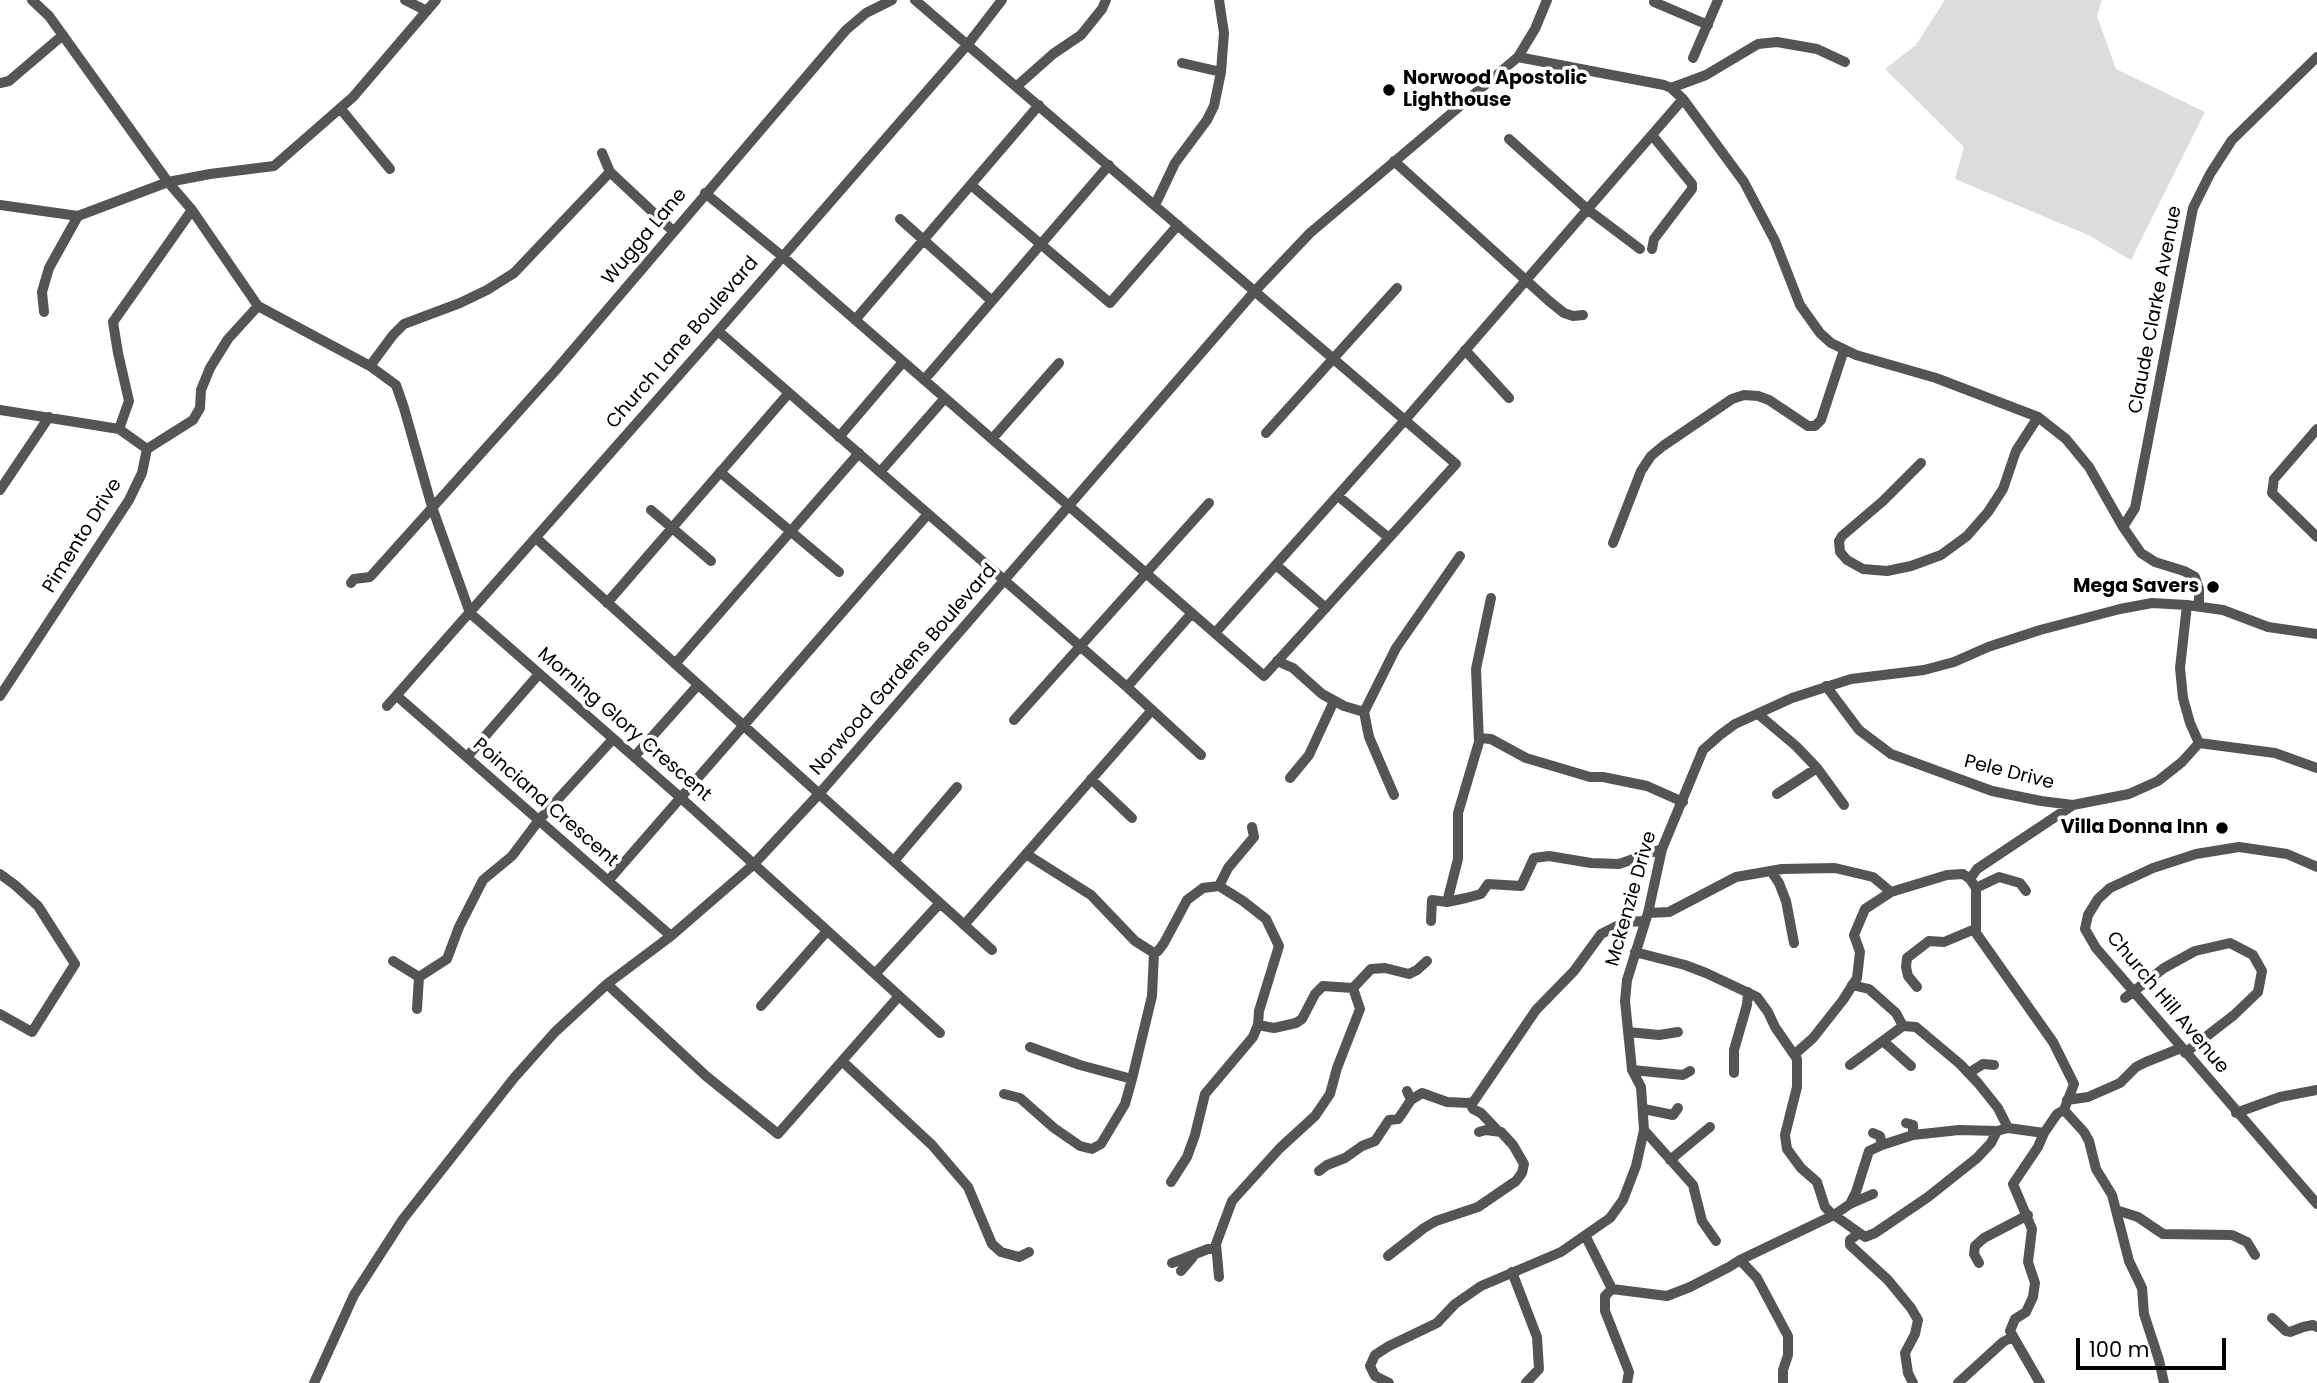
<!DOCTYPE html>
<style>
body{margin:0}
#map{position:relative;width:2317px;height:1383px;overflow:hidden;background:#fff;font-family:Poppins,sans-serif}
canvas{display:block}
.scale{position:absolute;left:2076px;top:1338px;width:150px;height:32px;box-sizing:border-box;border:4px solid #000;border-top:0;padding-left:9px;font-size:21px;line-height:24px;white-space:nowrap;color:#000;-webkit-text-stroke:5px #fff;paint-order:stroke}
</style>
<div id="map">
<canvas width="2317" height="1383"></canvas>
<div class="scale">100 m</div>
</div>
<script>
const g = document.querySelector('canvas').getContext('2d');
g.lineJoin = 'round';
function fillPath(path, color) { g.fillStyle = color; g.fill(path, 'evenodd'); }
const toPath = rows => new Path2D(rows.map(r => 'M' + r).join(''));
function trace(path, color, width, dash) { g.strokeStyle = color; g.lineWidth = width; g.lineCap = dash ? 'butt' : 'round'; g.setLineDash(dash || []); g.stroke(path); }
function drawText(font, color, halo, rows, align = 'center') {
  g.font = font + ' Poppins,sans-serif'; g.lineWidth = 7; g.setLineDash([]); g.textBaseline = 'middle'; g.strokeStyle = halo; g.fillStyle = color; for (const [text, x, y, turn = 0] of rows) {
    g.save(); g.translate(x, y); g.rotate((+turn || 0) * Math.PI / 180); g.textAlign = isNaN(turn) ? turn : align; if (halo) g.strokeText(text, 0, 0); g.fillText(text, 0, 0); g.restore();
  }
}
const green = toPath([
 [1945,0,2102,0,2097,16,2116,69,2205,112,2131,260,2088,235,1955,179,1964,147,1885,69,1916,45]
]);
const minor = toPath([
 [32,0,49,16,168,182,192,210,258,306,370,366,396,385,404,408,432,507,470,613,681,798,940,1033],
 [405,0,427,11],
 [1654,2,1708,25],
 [1518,57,1664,85,1671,88,1683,99,1744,182,1775,241,1800,305,1820,333,1831,343,1856,355,1936,378,2038,417,2066,439,2089,467,2123,527,2141,553,2155,562,2184,571,2195,577,2199,589,2199,606],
 [1693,58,1718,0],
 [1182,63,1221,72],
 [0,83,9,81,63,35],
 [1017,86,1053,54,1081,35,1102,9,1106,0],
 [1671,88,1706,75,1758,44,1777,42,1817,49,1845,62],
 [340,108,390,169],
 [1509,139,1587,209,1640,249],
 [602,153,610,172,673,231],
 [1394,161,1549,301,1564,313,1573,316,1583,315],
 [971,185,1110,303,1178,225],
 [705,193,782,256,1264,676,1456,464,915,0],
 [0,205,78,216,168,182,210,174,274,166,353,97,436,0],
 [1155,205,1175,163,1207,120,1214,106,1221,72,1224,33,1219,0],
 [900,219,992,301],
 [1652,249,1654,239,1692,189,1692,184,1652,135],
 [44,312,42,292,49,268,78,216],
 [855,320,1039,105],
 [718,331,1127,687,1201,755],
 [1465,350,1509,398],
 [370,366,393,335,404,324,460,303,487,290,514,273,610,172],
 [924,380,1109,165],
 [0,410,119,429,147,449],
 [119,429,129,401,118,353,113,322,192,210],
 [2317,429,2274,479,2272,493,2317,537],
 [1266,433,1397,288],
 [839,437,903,362],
 [992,439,1059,363],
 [147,449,193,420,200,408,201,390,210,368,228,339,258,306],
 [1921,463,1883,501,1842,536,1839,541,1840,552,1847,560,1863,569,1887,571,1911,566,1941,555,1967,536,1988,512,2003,489,2016,451,2038,417],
 [720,472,839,572],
 [880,472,945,398],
 [0,490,49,417],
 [1338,496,1389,538],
 [651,510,711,561],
 [2123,527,2135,508,2193,208,2210,174,2232,140,2317,57],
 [536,538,992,950],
 [1613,543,1641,471,1651,456,1663,446,1732,399,1744,395,1758,396,1769,400,1808,426,1815,426,1821,420,1844,350],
 [1276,565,1326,608],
 [351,583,354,579,370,577,555,371,846,30,866,13,892,0],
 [607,603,788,394],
 [2187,605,2180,668,2183,698,2190,723,2199,743,2275,753,2317,768],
 [1215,633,1405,420,1683,99],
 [1277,661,1293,668,1322,694,1344,706,1364,712,1396,648,1460,556],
 [675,664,859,453],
 [1826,686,1859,730,1891,754,1992,791,2041,801,2073,805,2129,794,2158,781,2182,762,2199,743],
 [1127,687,1192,613],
 [0,696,129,500,142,473,147,449],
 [397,696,671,936],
 [387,706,718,331,968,44,1002,0],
 [1364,712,1369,737,1394,795],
 [1758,714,1796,746,1817,768,1844,805],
 [1014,720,1209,503],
 [1479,738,1491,739,1526,758,1590,777,1603,777,1647,786,1683,802],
 [467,757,539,674],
 [634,757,698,685],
 [1290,778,1309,755,1334,701],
 [1091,779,1132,818],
 [1777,794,1817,768],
 [1026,854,1091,895,1135,941,1154,953,1158,951,1164,943,1187,900,1203,888,1219,886,1243,901,1266,919,1279,946,1259,1011,1258,1025,1274,1028,1296,1023,1302,1019,1315,994,1323,986,1353,988],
 [894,861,957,787],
 [2317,867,2287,854,2239,847,2196,854,2153,868,2110,888,2098,899,2088,915,2085,929,2096,948,2317,1204],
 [1771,871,1779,883,1786,901,1794,943],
 [0,874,15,885,38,906,75,964,32,1032,0,1014],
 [1970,879,1977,869,2073,805],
 [608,881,928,514],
 [1219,886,1228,868,1254,837,1252,827],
 [1976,888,1999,877,2020,883,2026,891],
 [1447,902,1458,859,1458,813,1479,742,1476,669,1491,598],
 [1648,913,1669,912,1736,877,1782,869,1835,868,1873,877,1891,892],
 [1431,921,1432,900,1447,902,1466,898,1481,894,1488,884,1521,886,1534,858,1549,856,1591,863,1619,864,1662,849],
 [964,925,1152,710],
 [1635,952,1685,965,1706,973,1757,997,1768,1012,1775,1027,1797,1059,1797,1087,1785,1135,1787,1149,1801,1168,1817,1182,1825,1207,1832,1214],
 [393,961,419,977],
 [875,974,940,903],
 [607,984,706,1076,778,1134,899,996],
 [1852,985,1869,989,1896,1013,1903,1026],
 [1917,987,1908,976,1906,967,1907,958,1929,941,1944,942,1975,929],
 [2125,998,2164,968,2195,951,2230,943,2253,955,2262,971,2258,992,2234,1015,2185,1053],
 [761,1006,827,931],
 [417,1009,419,977,447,959,459,927,483,880,512,856,539,820,613,739],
 [1628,1032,1659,1035,1678,1032],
 [1883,1041,1911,1066],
 [1030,1047,1080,1065,1132,1079],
 [842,1061,932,1145,968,1187,992,1244,1001,1252,1019,1257,1029,1252],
 [1850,1065,1903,1026,1916,1027,1960,1064,1978,1083,1998,1108,2008,1128],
 [1632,1070,1683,1075,1690,1071],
 [1734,1073,1734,1050,1747,1005,1748,992],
 [1969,1073,1983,1064,1994,1065],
 [1004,1094,1020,1098,1054,1128,1080,1146,1092,1149,1101,1144,1125,1104,1132,1079,1152,996,1154,953],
 [1411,1100,1422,1093,1447,1102,1470,1103,1474,1101,1536,1010,1574,971,1601,934,1625,922,1645,921],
 [2067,1100,2088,1097,2120,1083,2136,1067,2146,1062,2181,1048],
 [1470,1103,1473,1109,1481,1113,1498,1131],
 [1644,1109,1673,1115,1678,1108],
 [2064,1110,2084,1132,2089,1141,2096,1169,2112,1195,2129,1261,2142,1288,2144,1314,2159,1360,2164,1383],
 [2236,1113,2280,1097,2317,1090],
 [1906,1123,1913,1125,1913,1135],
 [1644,1130,1693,1185,1702,1221,1716,1241],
 [1873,1133,1880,1136,1882,1145],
 [1670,1160,1710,1127],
 [1319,1171,1327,1165,1345,1158,1362,1146,1375,1141,1389,1120,1398,1119,1403,1112,1411,1100,1407,1091],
 [1171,1182,1187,1157,1195,1135,1205,1094,1253,1037,1258,1025],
 [1850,1204,1873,1194],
 [2116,1210,2138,1217,2163,1234,2232,1235,2247,1242,2255,1255],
 [1834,1215,1865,1237,1875,1233,1928,1197,1977,1158,1991,1143,1997,1131],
 [1858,1234,1850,1240,1850,1245,1888,1280,1911,1308,1918,1320,1915,1334,1905,1353,1908,1373,1913,1383],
 [1586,1237,1612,1289],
 [1388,1256,1424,1228,1436,1221,1478,1207,1516,1181,1522,1173,1524,1164,1513,1145,1501,1132,1486,1130,1479,1132],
 [1740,1260,1757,1278,1788,1336,1788,1355,1783,1370,1783,1383],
 [1172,1263,1208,1249,1216,1249],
 [1979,1263,1974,1254,1975,1246,1984,1238,2028,1215],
 [1181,1271,1193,1257],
 [1512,1272,1537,1337,1539,1369,1526,1383],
 [1219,1277,1216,1244,1232,1201,1280,1148,1315,1116,1330,1094,1337,1068,1360,1009,1353,988,1371,969,1385,968,1409,974,1417,970,1427,961],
 [2272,1318,2286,1331,2290,1332,2303,1327,2313,1325,2317,1327],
 [314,1383,354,1295,403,1219,514,1078,555,1032,607,984,671,936,753,865,819,794,1254,292,1310,233,1518,57,1535,29,1547,0],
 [1389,1383,1375,1376,1370,1366,1375,1355,1389,1346,1437,1323,1455,1304,1481,1286,1561,1252,1610,1218,1623,1200,1636,1166,1644,1130,1641,1087,1632,1070,1630,1050,1625,1001,1627,980,1648,913,1662,849,1703,750,1720,735,1735,724,1792,698,1851,679,1924,670,1954,662,1988,647,2040,630,2120,609,2152,603,2187,605,2223,610,2268,627,2317,634],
 [1627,1383,1629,1372,1605,1311,1605,1296,1612,1289,1667,1296,1690,1287,1729,1267,1740,1260,1834,1215,1850,1204,1856,1192,1869,1151,1882,1145,1913,1135,1959,1130,1997,1131,2008,1128,2044,1133,2057,1114,2064,1110,2074,1084,2053,1042,1976,933,1976,888,1970,879,1963,874,1947,875,1891,892,1865,909,1854,935,1860,952,1857,978,1843,1000,1813,1038,1795,1054],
 [1958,1383,2003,1342,2012,1337],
 [2040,1383,2010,1331,2015,1319,2026,1312,2033,1297,2035,1283,2028,1262,2032,1229,2013,1184,2038,1147,2044,1133]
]);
const markers = [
 [1389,90,7,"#000"],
 [2213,587,7,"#000"],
 [2222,828,7,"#000"]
];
const poiNames = [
 ["Norwood Apostolic",1403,79,"left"],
 ["Lighthouse",1403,101,"left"],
 ["Mega Savers",2199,587],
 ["Villa Donna Inn",2208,828]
];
const streetNames = [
 ["Wugga Lane",645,237,-50],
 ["Claude Clarke Avenue",2156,310,-79],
 ["Church Lane Boulevard",683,343,-49],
 ["Pimento Drive",83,536,-58],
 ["Norwood Gardens Boulevard",904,670,-49],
 ["Morning Glory Crescent",624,725,41],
 ["Pele Drive",2009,773,14],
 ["Poinciana Crescent",545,803,41],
 ["Mckenzie Drive",1632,899,-74],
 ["Church Hill Avenue",2167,1003,50]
];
fillPath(green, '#dcdcdc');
trace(minor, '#555', 10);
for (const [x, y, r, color] of markers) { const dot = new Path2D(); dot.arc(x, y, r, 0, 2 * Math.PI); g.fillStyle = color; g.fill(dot); trace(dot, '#fff', 2.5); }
drawText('bold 19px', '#000', '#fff', poiNames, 'right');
drawText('19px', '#000', '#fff', streetNames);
</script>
